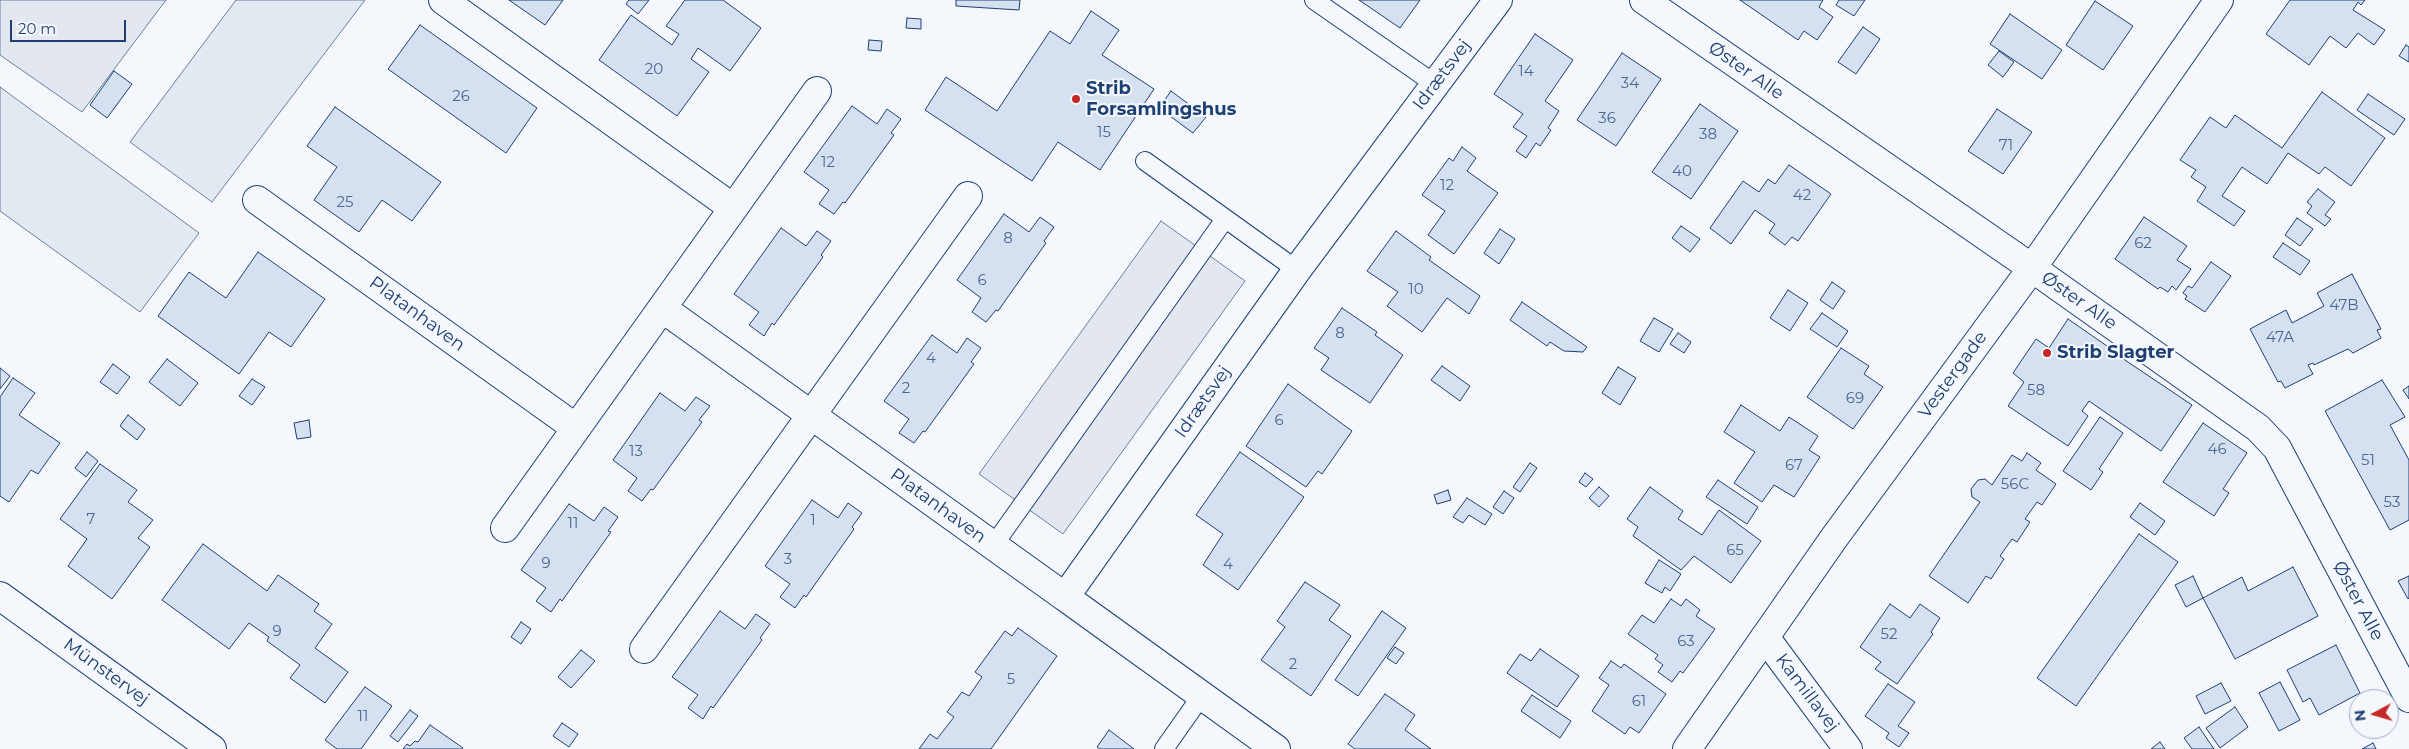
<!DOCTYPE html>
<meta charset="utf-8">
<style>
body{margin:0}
#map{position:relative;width:2409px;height:749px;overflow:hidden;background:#f4f7fb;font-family:Montserrat,sans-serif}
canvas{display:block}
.north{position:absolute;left:2349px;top:689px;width:50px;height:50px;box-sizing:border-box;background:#f4f7fb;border:1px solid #9eadc5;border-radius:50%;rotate:264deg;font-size:14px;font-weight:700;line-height:20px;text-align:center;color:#1d3f73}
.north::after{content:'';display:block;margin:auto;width:18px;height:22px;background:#c62828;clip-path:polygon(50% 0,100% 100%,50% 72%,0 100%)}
.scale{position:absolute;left:10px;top:20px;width:116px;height:22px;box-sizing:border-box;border:2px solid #1d3f73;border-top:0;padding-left:6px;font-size:15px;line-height:18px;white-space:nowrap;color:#1d3f73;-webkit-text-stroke:4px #f4f7fb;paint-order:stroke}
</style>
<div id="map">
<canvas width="2409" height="749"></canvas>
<div class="north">N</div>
<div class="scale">20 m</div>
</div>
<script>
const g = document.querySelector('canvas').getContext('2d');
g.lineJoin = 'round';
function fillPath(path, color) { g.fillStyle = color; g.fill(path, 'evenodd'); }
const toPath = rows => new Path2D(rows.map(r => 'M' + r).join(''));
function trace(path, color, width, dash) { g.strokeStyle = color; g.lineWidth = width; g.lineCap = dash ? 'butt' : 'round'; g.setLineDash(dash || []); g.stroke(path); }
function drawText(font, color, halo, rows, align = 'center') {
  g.font = font + ' Montserrat,sans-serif'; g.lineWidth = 4; g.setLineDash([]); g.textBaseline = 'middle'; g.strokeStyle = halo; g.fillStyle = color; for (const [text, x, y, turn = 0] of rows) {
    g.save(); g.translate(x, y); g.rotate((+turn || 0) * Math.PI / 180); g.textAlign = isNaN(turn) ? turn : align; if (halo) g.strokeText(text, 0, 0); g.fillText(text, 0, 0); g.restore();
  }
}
const green = toPath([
 [236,0,365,0,212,202,130,142,236,0],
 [0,87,199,233,140,312,0,211,0,87]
]);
const parking = toPath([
 [0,0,166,0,82,112,0,55,0,0],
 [1161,221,1245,281,1063,534,979,474,1161,221]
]);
const building = toPath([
 [509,0,563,0,545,25,509,0],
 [629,0,649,0,638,14,626,4,629,0],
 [685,0,723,0,761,28,730,71,698,48,691,59,709,72,677,116,599,60,631,15,672,45,679,34,666,26,685,0],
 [956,0,1020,0,1019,10,956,6,956,0],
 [1359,0,1420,0,1400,28,1359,0],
 [1740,0,1823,0,1819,7,1833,17,1817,40,1804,31,1798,40,1740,0],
 [1839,0,1865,0,1854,16,1836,5,1839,0],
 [2290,0,2365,0,2361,5,2358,2,2353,10,2385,30,2374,45,2358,33,2346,48,2330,36,2309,65,2266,34,2290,0],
 [2095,1,2133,26,2103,70,2066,45,2095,1],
 [1091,11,1119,30,1102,55,1154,89,1100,170,1058,142,1032,181,925,110,946,77,997,111,1050,31,1070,44,1091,11],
 [2010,14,2062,50,2042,79,1990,44,2010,14],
 [907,18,921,19,921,29,906,28,907,18],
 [420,25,537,108,506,153,388,69,420,25],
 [1863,27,1880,39,1856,74,1838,62,1863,27],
 [1535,34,1573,60,1545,101,1559,111,1548,128,1551,130,1540,146,1536,143,1526,158,1516,151,1527,136,1513,127,1523,114,1494,94,1535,34],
 [869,40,882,41,881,51,868,50,869,40],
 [2406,45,2409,47,2409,62,2399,56,2406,45],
 [1999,51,2014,62,2003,77,1988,65,1999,51],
 [1622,53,1661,79,1616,146,1577,120,1622,53],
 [114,71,132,84,107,118,90,105,114,71],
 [1171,91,1206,117,1193,133,1159,108,1171,91],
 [2322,92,2385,138,2351,186,2325,167,2319,174,2288,153,2267,184,2242,167,2222,196,2245,211,2234,226,2197,201,2206,187,2191,177,2196,170,2180,160,2210,117,2226,128,2235,115,2282,148,2322,92],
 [2368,94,2405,119,2394,135,2357,110,2368,94],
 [1700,104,1738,131,1691,199,1652,172,1700,104],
 [852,106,877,124,887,109,901,119,891,133,894,135,845,203,843,202,834,214,819,204,829,190,804,172,852,106],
 [335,107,441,182,412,221,382,200,359,232,314,200,337,167,307,146,335,107],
 [1997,109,2032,132,2003,174,1968,151,1997,109],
 [1462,147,1476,158,1467,171,1498,193,1454,254,1428,235,1445,211,1422,195,1449,158,1453,161,1462,147],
 [1789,165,1831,194,1798,241,1792,237,1785,245,1769,233,1775,224,1755,210,1731,244,1710,228,1743,181,1759,192,1768,179,1775,184,1789,165],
 [2318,189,2335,202,2325,215,2331,219,2325,226,2307,213,2312,206,2307,202,2318,189],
 [1004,214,1029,232,1040,217,1054,227,1044,241,1046,243,998,311,996,310,986,322,972,312,981,298,957,280,1004,214],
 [2144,217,2187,246,2177,260,2191,269,2176,290,2172,286,2168,292,2160,287,2158,289,2115,259,2144,217],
 [2297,218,2313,229,2300,246,2285,235,2297,218],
 [1681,226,1700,239,1690,252,1672,238,1681,226],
 [781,228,806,246,817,231,831,241,821,255,823,257,774,325,772,323,764,336,749,325,759,312,734,294,781,228],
 [1500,229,1515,239,1499,264,1484,253,1500,229],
 [1396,231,1431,257,1429,260,1480,296,1469,314,1447,298,1422,332,1387,306,1398,292,1367,271,1396,231],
 [2283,243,2310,261,2300,275,2273,257,2283,243],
 [258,252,325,299,291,347,269,332,239,374,158,316,189,272,226,298,258,252],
 [2211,262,2231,276,2205,312,2185,299,2187,296,2183,293,2188,286,2192,288,2211,262],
 [2352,274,2381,329,2377,330,2381,338,2353,353,2348,349,2314,365,2313,363,2308,365,2313,374,2285,388,2281,381,2278,382,2250,329,2286,310,2292,323,2324,306,2317,293,2352,274],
 [1832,282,1845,291,1833,309,1820,300,1832,282],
 [1788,290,1808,303,1790,331,1770,318,1788,290],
 [1522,302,1587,347,1583,352,1564,351,1550,342,1547,346,1510,320,1522,302],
 [1342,308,1377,332,1375,335,1403,355,1370,403,1321,370,1329,358,1314,348,1342,308],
 [1822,313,1848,331,1837,347,1810,329,1822,313],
 [1654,318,1673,329,1659,352,1640,341,1654,318],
 [2068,319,2120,355,2119,356,2192,405,2161,451,2089,401,2082,411,2088,416,2068,446,2008,406,2024,382,2013,373,2036,339,2049,348,2068,319],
 [1678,333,1691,342,1684,353,1670,344,1678,333],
 [932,335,957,353,967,338,981,348,971,362,974,364,925,432,923,431,914,443,899,433,909,419,884,401,932,335],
 [1841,348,1869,366,1864,374,1883,387,1853,429,1807,397,1841,348],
 [167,359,198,383,180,406,149,382,167,359],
 [113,364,130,377,117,394,100,382,113,364],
 [1442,366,1470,386,1460,401,1431,380,1442,366],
 [1618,367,1636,378,1620,405,1602,393,1618,367],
 [0,368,10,376,0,389,0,368],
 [13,378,35,393,19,415,60,443,38,474,31,470,9,502,0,496,0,397,13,378],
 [252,379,265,387,252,405,239,396,252,379],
 [2382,380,2405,417,2390,425,2409,460,2409,520,2390,530,2325,411,2382,380],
 [1288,384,1352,431,1322,474,1318,471,1306,487,1246,446,1288,384],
 [2409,386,2409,399,2403,390,2409,386],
 [660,393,685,411,696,397,710,406,699,420,702,422,653,490,651,489,642,501,628,491,637,478,613,460,660,393],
 [1741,405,1780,431,1789,417,1818,436,1809,450,1820,457,1794,497,1774,485,1762,502,1734,483,1755,452,1724,432,1741,405],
 [128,415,145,429,137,440,120,426,128,415],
 [2100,417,2123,433,2099,469,2103,472,2091,490,2063,471,2100,417],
 [309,420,311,437,297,439,294,423,309,420],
 [2203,423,2247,453,2223,489,2229,493,2214,516,2163,482,2203,423],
 [87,452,98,461,86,477,75,468,87,452],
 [1240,452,1304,497,1238,590,1203,565,1223,534,1196,515,1240,452],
 [2027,453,2041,463,2036,470,2056,484,2042,505,2037,502,2025,519,2030,522,2017,542,2012,539,2000,556,2004,559,1991,579,1986,576,1968,603,1929,576,1980,502,1972,497,1971,489,1978,480,1985,479,1992,485,2012,455,2022,461,2027,453],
 [1530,463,1537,468,1520,492,1513,487,1530,463],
 [100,464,137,490,128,502,153,520,138,538,150,547,112,599,68,566,87,539,60,519,100,464],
 [1585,473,1593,479,1586,487,1579,482,1585,473],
 [1718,480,1758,507,1747,524,1706,497,1718,480],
 [1599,487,1609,496,1599,507,1589,498,1599,487],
 [1650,487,1683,511,1678,519,1702,535,1719,510,1761,541,1731,583,1694,556,1681,570,1633,536,1638,527,1627,519,1650,487],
 [1448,490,1451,500,1437,504,1434,495,1448,490],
 [1504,491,1514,498,1503,514,1493,507,1504,491],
 [1467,498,1492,514,1485,525,1469,515,1463,523,1453,517,1467,498],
 [812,500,838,518,848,503,862,513,852,527,854,529,806,597,804,595,795,608,780,597,790,584,765,566,812,500],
 [2140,503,2165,521,2155,535,2130,517,2140,503],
 [569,504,594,521,604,507,618,517,608,531,611,532,562,601,560,599,551,612,536,601,546,588,521,570,569,504],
 [2139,534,2178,562,2076,706,2037,678,2139,534],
 [203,544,267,591,278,575,319,604,314,611,332,624,315,648,348,672,325,703,290,678,300,665,267,641,269,637,249,623,229,649,162,600,203,544],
 [1659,560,1681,574,1670,591,1665,587,1662,593,1645,583,1659,560],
 [2293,567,2318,616,2235,659,2203,598,2242,577,2248,591,2293,567],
 [2193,576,2203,598,2186,607,2175,585,2193,576],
 [2409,576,2409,598,2408,599,2398,581,2409,576],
 [1305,582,1340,605,1329,620,1351,636,1311,696,1261,660,1285,627,1277,621,1305,582],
 [1671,599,1681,606,1686,599,1700,610,1696,616,1715,629,1683,673,1680,671,1672,682,1658,672,1663,665,1655,659,1658,655,1628,634,1642,615,1654,623,1671,599],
 [1890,604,1910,618,1920,604,1940,618,1931,632,1933,634,1897,684,1875,669,1881,662,1860,647,1890,604],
 [720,611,745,629,756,614,770,624,760,638,762,640,713,708,711,706,703,719,688,708,698,695,672,677,720,611],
 [1382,611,1406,628,1358,696,1335,680,1382,611],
 [521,622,531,629,521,644,511,637,521,622],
 [1018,628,1057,656,991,749,919,749,930,734,937,739,954,717,947,712,962,692,969,696,982,677,975,672,1005,631,1012,636,1018,628],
 [2336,645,2360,693,2319,715,2310,698,2303,702,2287,670,2336,645],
 [1395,647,1404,653,1396,664,1387,658,1395,647],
 [1540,649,1579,676,1557,707,1507,673,1520,654,1531,661,1540,649],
 [581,650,595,661,571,688,558,677,581,650],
 [1611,661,1621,668,1624,664,1666,694,1639,733,1630,727,1625,734,1592,711,1609,685,1599,678,1611,661],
 [2280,682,2300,720,2279,731,2259,693,2280,682],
 [2221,683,2231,701,2205,714,2196,696,2221,683],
 [1888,684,1915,702,1898,726,1909,733,1899,747,1886,738,1889,733,1865,716,1888,684],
 [365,687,392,706,361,749,337,749,325,740,365,687],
 [1385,694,1415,715,1405,730,1431,749,1355,749,1348,744,1385,694],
 [1532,695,1571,721,1560,738,1521,711,1532,695],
 [2235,707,2248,727,2220,748,2206,728,2235,707],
 [410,710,418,716,398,742,390,736,410,710],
 [562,723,578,734,569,747,553,736,562,723],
 [430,725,463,748,462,749,403,749,407,744,410,746,415,741,418,742,430,725],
 [2199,727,2214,749,2192,749,2184,738,2199,727],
 [1109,730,1134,749,1100,749,1097,747,1109,730],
 [2160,742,2165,749,2151,749,2160,742],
 [2373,743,2376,749,2362,749,2373,743]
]);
const lane = toPath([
 [1314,0,1435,84],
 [1145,161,1297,270],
 [993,546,1225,219],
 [1164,749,1202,695]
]);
const street = toPath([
 [443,0,733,208],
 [1644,0,2032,268,2258,428,2277,448,2409,698],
 [257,200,576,428],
 [662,308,1065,597],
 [505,528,817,91],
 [0,596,212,749],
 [1765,637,1848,749],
 [644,649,968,196],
 [1276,749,1065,597,1297,270,1498,0]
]);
const secondary = toPath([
 [1687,749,1834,538,2032,268,2219,0]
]);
const markers = [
 [1076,99,5,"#c62828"],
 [2047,353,5,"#c62828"]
];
const numberNames = [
 ["20",654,70],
 ["14",1526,72],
 ["34",1630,84],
 ["26",461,97],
 ["36",1607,119],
 ["15",1104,133],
 ["38",1708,135],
 ["71",2006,146],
 ["12",828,163],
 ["40",1682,172],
 ["12",1447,186],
 ["42",1802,196],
 ["25",345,203],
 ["8",1008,239],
 ["62",2143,244],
 ["6",982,281],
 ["10",1416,290],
 ["47B",2344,306],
 ["8",1340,334],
 ["47A",2280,338],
 ["4",931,359],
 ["2",906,389],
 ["58",2036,391],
 ["69",1855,399],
 ["6",1279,421],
 ["46",2217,450],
 ["13",636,452],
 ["51",2368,461],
 ["67",1794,466],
 ["56C",2015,485],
 ["53",2392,503],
 ["7",91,520],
 ["1",813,521],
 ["11",573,524],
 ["65",1735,551],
 ["3",788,560],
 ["9",546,564],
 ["4",1228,565],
 ["9",277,632],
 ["52",1889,635],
 ["63",1686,642],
 ["2",1293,665],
 ["5",1011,680],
 ["61",1639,702],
 ["11",363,717]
];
const streetNames = [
 ["Øster Alle",1746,71,35],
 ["Idrætsvej",1442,75,-53],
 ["Øster Alle",2079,301,35],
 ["Platanhaven",417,314,36],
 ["Vestergade",1953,375,-54],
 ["Idrætsvej",1203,402,-55],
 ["Platanhaven",938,506,36],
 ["Øster Alle",2358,601,62],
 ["Münstervej",106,672,36],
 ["Kamillavej",1807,693,53]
];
const poiNames = [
 ["Strib",1086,89],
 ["Forsamlingshus",1086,110],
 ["Strib Slagter",2057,353]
];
fillPath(green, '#e3e9f0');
trace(green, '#687fa3', 1);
fillPath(parking, '#e3e8f0');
trace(parking, '#687fa3', 1);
fillPath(building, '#d5e0f0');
trace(building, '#1d3f73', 1);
trace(lane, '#1d3f73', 20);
trace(street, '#1d3f73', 30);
trace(secondary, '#1d3f73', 30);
trace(lane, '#f4f7fb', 18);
trace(street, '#f4f7fb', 28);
trace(secondary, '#f4f7fb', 28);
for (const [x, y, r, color] of markers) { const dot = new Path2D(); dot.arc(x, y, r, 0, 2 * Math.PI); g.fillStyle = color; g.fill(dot); trace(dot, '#f4f7fb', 2); }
drawText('15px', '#4b6792', null, numberNames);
drawText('18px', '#1d3f73', '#f4f7fb', streetNames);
drawText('bold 18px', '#1d3f73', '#f4f7fb', poiNames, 'left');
</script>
